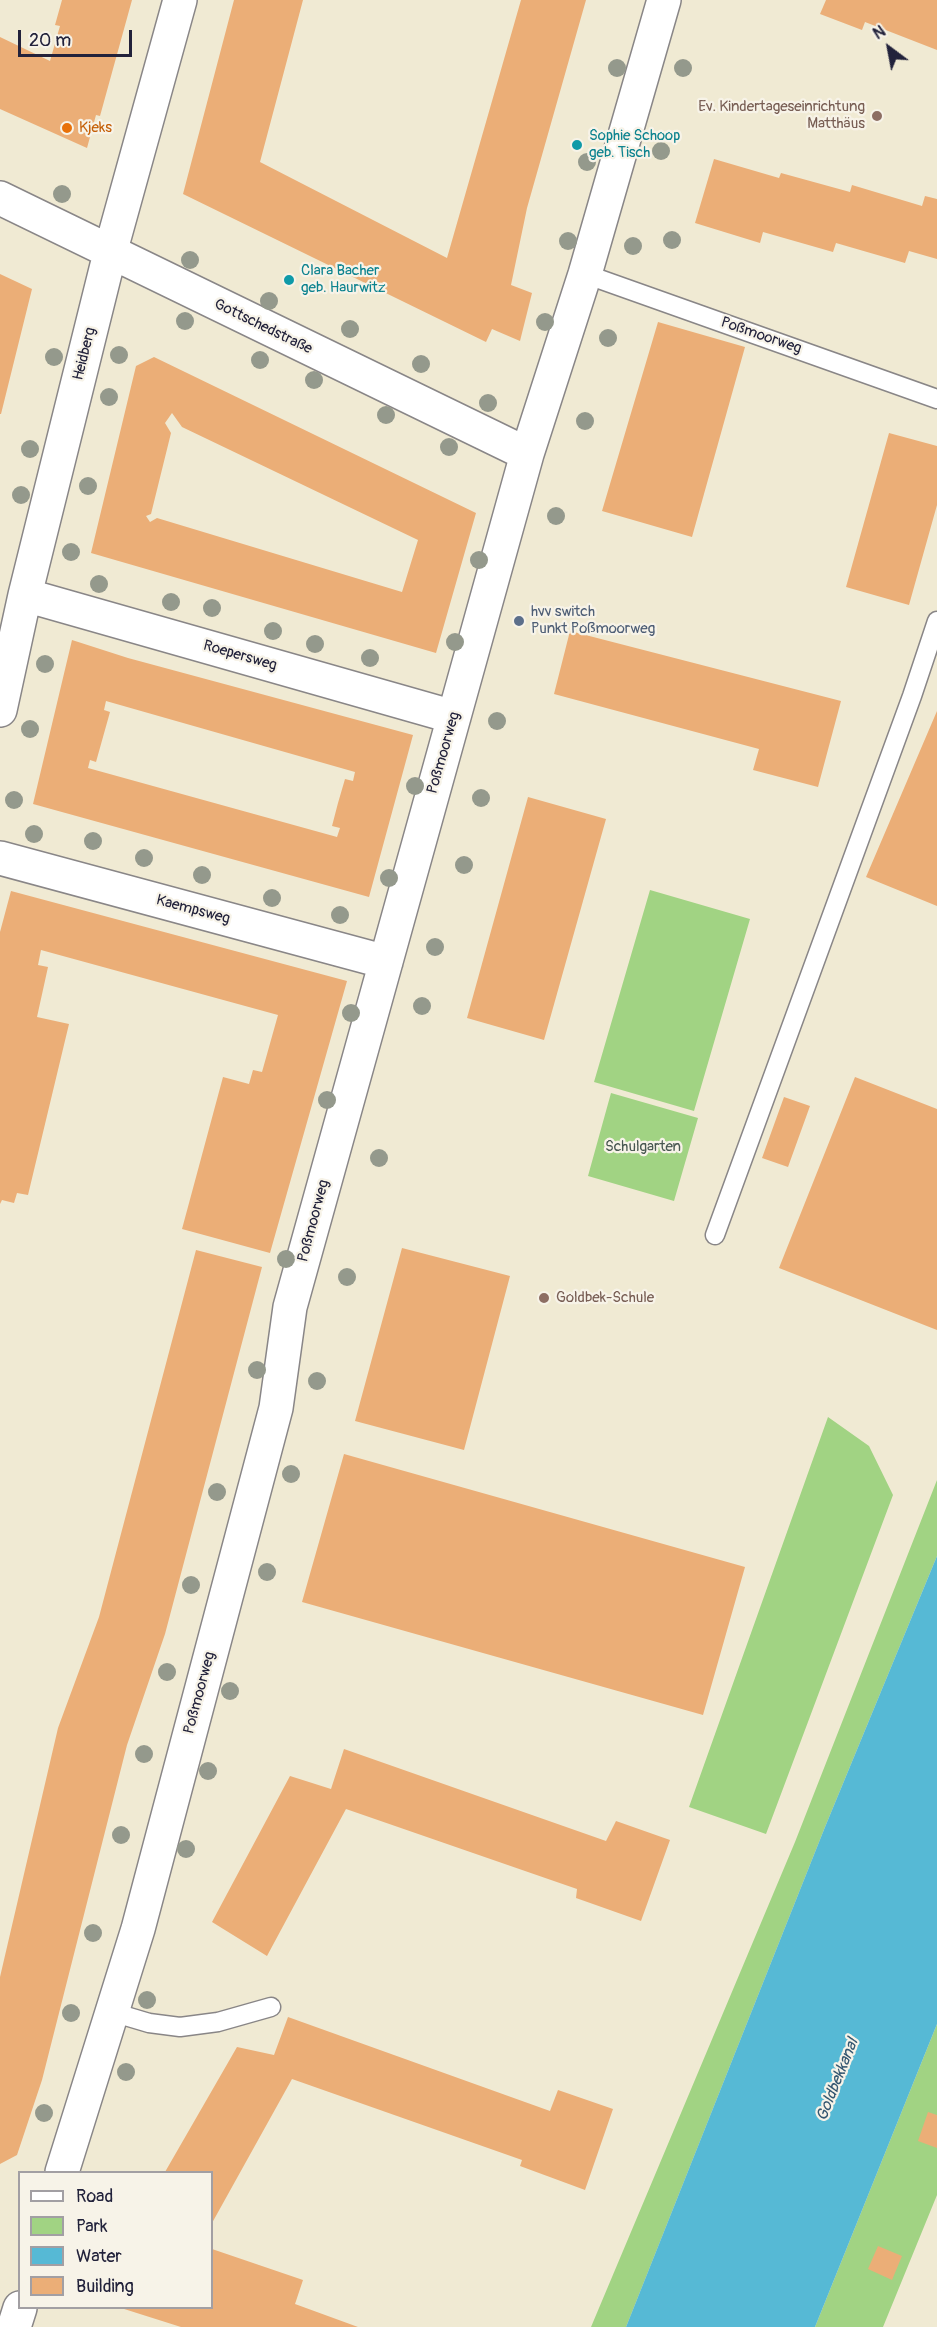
<!DOCTYPE html>
<meta charset="utf-8">
<style>
body{margin:0}
#map{position:relative;width:937px;height:2327px;overflow:hidden;background:#f0ead3;font-family:Pangolin,sans-serif}
canvas{display:block}
.legend{position:absolute;left:18px;top:2171px;width:195px;height:138px;box-sizing:border-box;background:#f7f3e8;border:2px solid #a29fa3;margin:0;padding:8px 10px;list-style:none;font-size:18px;color:#22223b}
.legend li{display:flex;align-items:center;gap:12px;height:30px}
.legend b{width:30px;border:2px solid #a29fa3}
.north{position:absolute;left:859px;top:18px;width:60px;height:60px;-webkit-text-stroke:4px #f7f3e8;paint-order:stroke;rotate:328deg;font-size:16px;font-weight:700;line-height:24px;text-align:center;color:#22223b}
.north::after{content:'';display:block;margin:auto;width:21px;height:27px;background:#22223b;clip-path:polygon(50% 0,100% 100%,50% 72%,0 100%)}
.scale{position:absolute;left:18px;top:30px;width:114px;height:27px;box-sizing:border-box;border:3px solid #22223b;border-top:0;padding-left:8px;font-size:18px;line-height:21px;white-space:nowrap;color:#22223b;-webkit-text-stroke:4px #f7f3e8;paint-order:stroke}
</style>
<div id="map">
<canvas width="937" height="2327"></canvas>
<ul class="legend">
<li><b style="height:8px;background:#fff"></b>Road</li>
<li><b style="height:16px;background:#a1d383"></b>Park</li>
<li><b style="height:16px;background:#56b9d5"></b>Water</li>
<li><b style="height:16px;background:#ebae77"></b>Building</li>
</ul>
<div class="north">N</div>
<div class="scale">20 m</div>
</div>
<script>
const g = document.querySelector('canvas').getContext('2d');
g.lineJoin = 'round';
function fillPath(path, color) { g.fillStyle = color; g.fill(path, 'evenodd'); }
const toPath = rows => new Path2D(rows.map(r => 'M' + r).join(''));
function trace(path, color, width, dash) { g.strokeStyle = color; g.lineWidth = width; g.lineCap = dash ? 'butt' : 'round'; g.setLineDash(dash || []); g.stroke(path); }
function drawText(font, color, halo, rows, align = 'center') {
  g.font = font + ' Pangolin,sans-serif'; g.lineWidth = 4.5; g.setLineDash([]); g.textBaseline = 'middle'; g.strokeStyle = halo; g.fillStyle = color; for (const [text, x, y, turn = 0] of rows) {
    g.save(); g.translate(x, y); g.rotate((+turn || 0) * Math.PI / 180); g.textAlign = isNaN(turn) ? turn : align; if (halo) g.strokeText(text, 0, 0); g.fillText(text, 0, 0); g.restore();
  }
}
const green = toPath([
 [650,890,750,919,694,1111,594,1082],
 [611,1093,698,1118,674,1201,588,1176],
 [828,1417,869,1446,893,1495,766,1834,689,1807],
 [937,1480,937,1556,825,1827,632,2312,626,2327,591,2327,795,1842],
 [937,2024,937,2195,883,2327,815,2327]
]);
const water = toPath([
 [937,1556,937,2024,815,2327,626,2327,825,1827]
]);
const building = toPath([
 [62,0,132,0,100,116,96,115,87,148,0,109,0,37,50,61,60,26,55,25],
 [234,0,303,0,260,162,447,258,521,0,586,0,527,208,511,285,532,293,520,341,492,329,486,342,183,194],
 [826,0,937,0,937,50,865,22,862,30,820,14],
 [714,159,779,178,781,173,850,192,852,185,922,206,925,196,937,199,937,259,909,251,905,263,836,243,833,252,763,232,760,243,695,223],
 [0,274,32,289,1,414,0,414],
 [658,322,745,347,692,537,602,511],
 [154,357,476,513,436,653,91,553,136,366],
 [172,413,182,427,418,540,402,592,157,518,150,522,146,516,151,514,171,433,165,423],
 [889,433,937,446,937,505,909,605,846,587],
 [570,631,841,701,818,787,753,770,759,749,554,694],
 [72,640,128,658,413,735,369,897,33,804],
 [106,701,355,772,353,781,345,779,338,803,332,826,340,828,337,837,88,768,90,760,96,762,110,712,104,710],
 [937,711,937,906,866,877],
 [528,797,606,819,544,1040,467,1018],
 [11,891,347,981,270,1253,182,1229,223,1077,249,1084,253,1070,262,1072,278,1015,41,950,38,965,48,967,37,1017,69,1024,28,1195,17,1193,14,1203,2,1200,0,1204,0,932],
 [855,1077,937,1109,937,1330,779,1268],
 [784,1097,810,1106,788,1167,762,1158],
 [402,1248,510,1276,464,1450,355,1421],
 [196,1250,262,1267,165,1634,127,1745,42,2080,17,2155,0,2164,0,1977,58,1728,99,1617],
 [344,1454,745,1567,703,1715,302,1602],
 [344,1749,606,1841,616,1821,670,1840,641,1921,576,1898,577,1889,346,1809,267,1956,212,1922,290,1776,331,1789],
 [288,2017,550,2111,558,2090,613,2109,585,2190,520,2166,522,2160,292,2079,212,2223,212,2172,165,2172,237,2047,274,2055],
 [928,2112,937,2115,937,2148,918,2141],
 [878,2246,902,2256,892,2280,868,2269],
 [212,2249,303,2280,295,2304,358,2327,181,2327,121,2308,212,2308]
]);
const service = toPath([
 [585,274,937,399],
 [715,1235,912,696,937,621],
 [112,2012,149,2023,180,2027,218,2022,271,2007]
]);
const minor = toPath([
 [0,198,527,454],
 [25,595,454,717],
 [0,710,25,595,110,253,180,0],
 [0,858,386,962],
 [62,2172,138,1929,276,1408,290,1307,527,454,585,274,664,0],
 [14,2327,20,2308]
]);
const trees = [
 [617,68],
 [683,68],
 [661,151],
 [587,162],
 [62,194],
 [672,240],
 [568,241],
 [633,246],
 [190,260],
 [269,301],
 [185,321],
 [545,322],
 [350,329],
 [608,338],
 [119,355],
 [54,357],
 [260,360],
 [421,364],
 [314,380],
 [109,397],
 [488,403],
 [386,415],
 [585,421],
 [449,447],
 [30,449],
 [88,486],
 [21,495],
 [556,516],
 [71,552],
 [479,560],
 [99,584],
 [171,602],
 [212,608],
 [273,631],
 [455,642],
 [315,644],
 [370,658],
 [45,664],
 [497,721],
 [30,729],
 [415,786],
 [481,798],
 [14,800],
 [34,834],
 [93,841],
 [144,858],
 [464,865],
 [202,875],
 [389,878],
 [272,898],
 [340,915],
 [435,947],
 [422,1006],
 [351,1013],
 [327,1100],
 [379,1158],
 [286,1259],
 [347,1277],
 [257,1370],
 [317,1381],
 [291,1474],
 [217,1492],
 [267,1572],
 [191,1585],
 [167,1672],
 [230,1691],
 [144,1754],
 [208,1771],
 [121,1835],
 [186,1849],
 [93,1933],
 [147,2000],
 [71,2013],
 [126,2072],
 [44,2113]
];
const markers = [
 [877,116,6,"#8d6e63"],
 [67,128,6,"#e8710a"],
 [577,145,6,"#0f9aa8"],
 [289,280,6,"#0f9aa8"],
 [519,621,6,"#5c6f8a"],
 [544,1298,6,"#8d6e63"]
];
const educationNames = [
 ["Ev. Kindertageseinrichtung",865,107],
 ["Matthäus",865,124],
 ["Goldbek-Schule",556,1298,"left"]
];
const foodNames = [
 ["Kjeks",79,128]
];
const cultureNames = [
 ["Sophie Schoop",589,136],
 ["geb. Tisch",589,153],
 ["Clara Bacher",301,271],
 ["geb. Haurwitz",301,288]
];
const streetNames = [
 ["Gottschedstraße",263,327,26],
 ["Poßmoorweg",761,336,19],
 ["Heidberg",85,354,-76],
 ["Roepersweg",240,656,16],
 ["Poßmoorweg",444,753,-74],
 ["Kaempsweg",193,910,15],
 ["Poßmoorweg",314,1221,-75],
 ["Poßmoorweg",200,1693,-75]
];
const serviceNames = [
 ["hvv switch",531,612],
 ["Punkt Poßmoorweg",531,629]
];
const parkNames = [
 ["Schulgarten",643,1147]
];
const waterNames = [
 ["Goldbekkanal",838,2080,-68]
];
fillPath(green, '#a1d383');
fillPath(water, '#56b9d5');
fillPath(building, '#ebae77');
trace(service, '#898687', 21);
trace(minor, '#898687', 36);
trace(service, '#fff', 18);
trace(minor, '#fff', 33);
g.fillStyle = '#94998c';
for (const [x, y] of trees) { g.beginPath(); g.arc(x, y, 9, 0, 2 * Math.PI); g.fill(); }
for (const [x, y, r, color] of markers) { const dot = new Path2D(); dot.arc(x, y, r, 0, 2 * Math.PI); g.fillStyle = color; g.fill(dot); trace(dot, '#f7f3e8', 2); }
drawText('15px', '#785e54', '#f7f3e8', educationNames, 'right');
drawText('15px', '#c56008', '#f7f3e8', foodNames, 'left');
drawText('15px', '#0d838f', '#f7f3e8', cultureNames, 'left');
drawText('15px', '#22223b', '#f7f3e8', streetNames);
drawText('15px', '#4e5e75', '#f7f3e8', serviceNames, 'left');
drawText('15px', '#485751', '#f7f3e8', parkNames);
drawText('italic 16px', '#345771', '#f7f3e8', waterNames);
</script>
